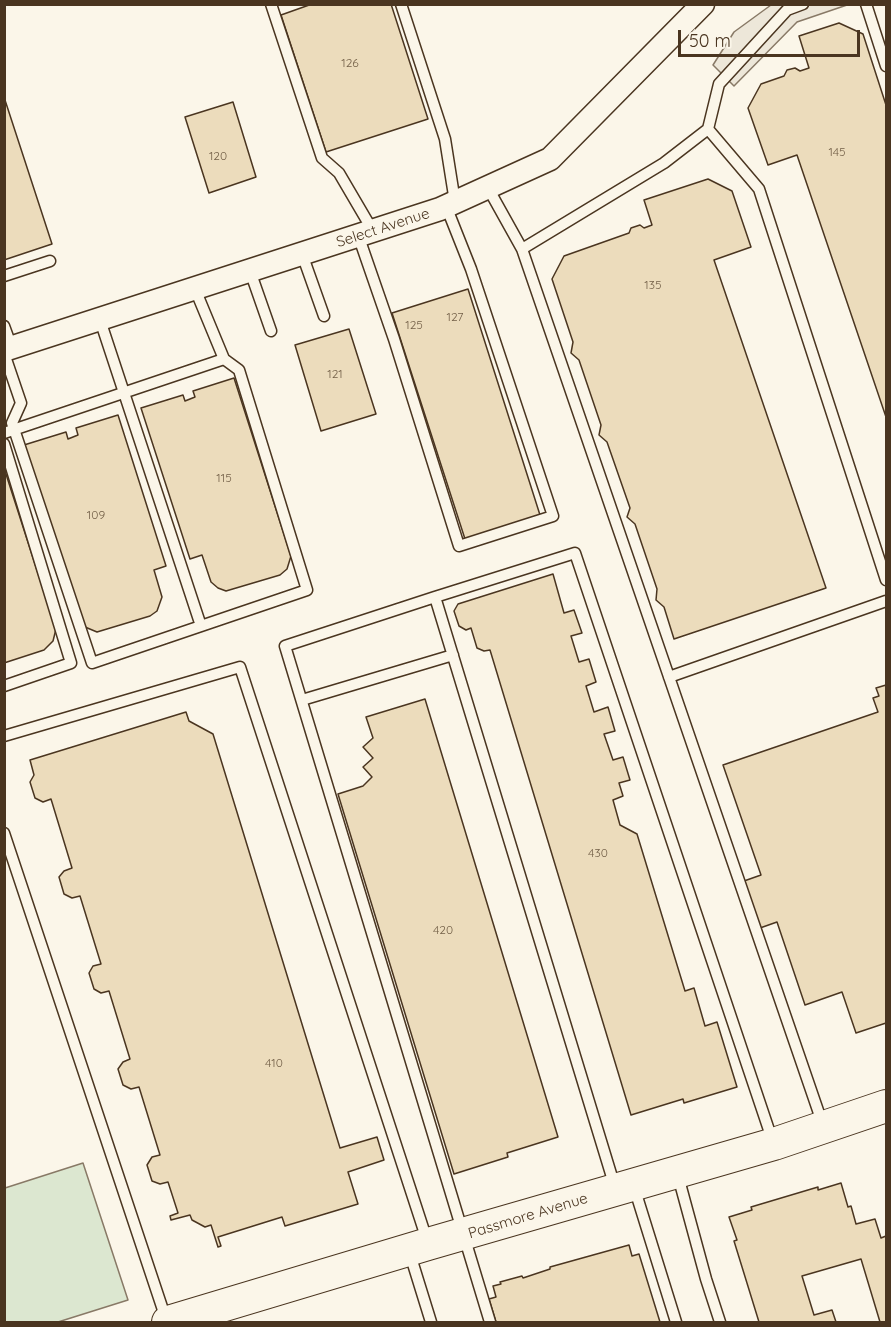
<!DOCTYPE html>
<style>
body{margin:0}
#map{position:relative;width:891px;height:1327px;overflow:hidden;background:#fbf6e9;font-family:Quicksand,sans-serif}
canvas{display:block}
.frame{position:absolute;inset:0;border:6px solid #4a3520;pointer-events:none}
.scale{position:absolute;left:678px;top:30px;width:182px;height:27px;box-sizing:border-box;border:3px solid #4a3520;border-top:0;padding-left:8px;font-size:18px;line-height:21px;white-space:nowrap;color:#4a3520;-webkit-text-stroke:4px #fbf6e9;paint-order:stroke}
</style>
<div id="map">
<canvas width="891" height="1327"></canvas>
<div class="frame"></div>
<div class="scale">50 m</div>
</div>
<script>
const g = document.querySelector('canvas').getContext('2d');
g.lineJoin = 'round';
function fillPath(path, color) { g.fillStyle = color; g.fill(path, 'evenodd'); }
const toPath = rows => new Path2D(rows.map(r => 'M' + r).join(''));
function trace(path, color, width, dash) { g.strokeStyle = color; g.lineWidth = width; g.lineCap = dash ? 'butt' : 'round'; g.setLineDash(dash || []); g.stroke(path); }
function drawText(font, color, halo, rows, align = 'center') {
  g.font = font + ' Quicksand,sans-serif'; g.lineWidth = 4.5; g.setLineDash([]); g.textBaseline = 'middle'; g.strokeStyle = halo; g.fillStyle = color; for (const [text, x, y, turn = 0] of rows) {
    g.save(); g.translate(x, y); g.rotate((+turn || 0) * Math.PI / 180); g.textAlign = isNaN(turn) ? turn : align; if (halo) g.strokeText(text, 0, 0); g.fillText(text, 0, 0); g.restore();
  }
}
const green = toPath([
 [83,1163,128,1300,58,1322,5,1322,5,1188,83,1163]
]);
const parking = toPath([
 [771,5,847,5,797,22,734,86,713,65,734,32,771,5]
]);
const building = toPath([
 [312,4,391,4,428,119,326,152,281,15,312,4],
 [839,23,863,34,886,105,886,417,797,155,768,165,748,108,761,84,784,76,787,70,795,68,800,71,809,68,799,36,839,23],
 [4,97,52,244,4,260,4,97],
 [233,102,256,177,209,193,185,117,233,102],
 [708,179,732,191,751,247,714,260,826,588,674,639,664,607,656,600,657,589,635,524,627,517,630,508,607,442,599,435,601,425,579,360,571,353,573,342,552,279,564,256,629,233,631,228,640,225,644,228,652,225,644,200,708,179],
 [468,289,540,515,465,539,392,313,468,289],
 [349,329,376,414,321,431,295,345,349,329],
 [234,378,291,556,287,569,280,575,226,591,218,588,211,582,202,555,190,559,141,408,183,395,185,401,195,397,193,391,234,378],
 [118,415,166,566,154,570,162,597,157,611,150,616,97,632,85,627,24,445,66,432,68,439,78,435,76,428,118,415],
 [4,468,56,629,53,641,44,650,4,663,4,468],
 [553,574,564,613,574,610,582,633,571,636,579,662,589,659,596,682,586,686,594,712,608,707,615,731,604,734,613,760,623,757,630,780,619,783,623,796,613,800,620,825,637,834,685,991,694,988,705,1026,717,1022,737,1087,684,1103,683,1099,631,1115,490,650,484,651,477,648,471,628,466,630,459,626,454,611,458,604,553,574],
 [886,685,886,1023,856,1033,842,992,805,1005,777,922,760,928,744,881,761,875,723,765,878,712,873,698,879,696,876,688,886,685],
 [425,699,558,1137,507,1153,508,1157,454,1174,338,794,363,786,372,777,363,767,373,758,363,747,373,738,366,717,425,699],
 [186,712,189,721,213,734,340,1148,377,1137,384,1160,348,1172,358,1204,285,1226,282,1217,218,1237,221,1246,218,1247,211,1225,205,1227,192,1220,190,1215,171,1220,170,1216,178,1213,168,1182,160,1184,152,1181,147,1165,152,1157,160,1155,139,1087,131,1089,123,1085,118,1069,123,1062,130,1059,109,991,101,993,94,989,89,973,93,966,101,964,80,896,72,898,64,894,59,877,64,871,72,868,51,799,43,802,35,798,30,782,34,775,30,760,186,712],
 [841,1183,848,1207,851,1206,856,1224,875,1219,881,1238,886,1236,886,1322,880,1322,861,1259,802,1276,814,1315,832,1310,836,1322,759,1322,734,1241,737,1240,729,1217,752,1210,751,1207,818,1187,818,1190,841,1183],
 [629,1245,632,1256,639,1254,660,1322,496,1322,489,1299,496,1297,493,1286,501,1284,500,1282,522,1276,523,1278,550,1269,550,1267,629,1245]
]);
const lane = toPath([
 [271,4,322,158,339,173,373,231],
 [401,4,445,139,455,202],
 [866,4,886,66],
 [708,129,759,189,886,580],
 [488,188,522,249,823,1125],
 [358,235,394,339,459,546,553,516,471,269,446,206],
 [522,249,664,163,708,129,719,84,787,10,803,4],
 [302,254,324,316],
 [250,271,271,331],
 [4,276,50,261],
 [100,320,201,626],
 [4,326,12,348],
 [4,353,21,403,12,423,92,663,307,590,239,370,224,359,195,289],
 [4,433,224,359],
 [4,444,71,663,4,686],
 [435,597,575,553,773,1142],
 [669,677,886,601],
 [302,700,453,655],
 [4,736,240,667,427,1240],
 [4,833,166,1319],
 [678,1176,706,1279,720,1322],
 [634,1187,676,1322],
 [409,1251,431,1322],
 [490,1322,285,646,435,597,615,1187]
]);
const street = toPath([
 [4,350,440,209,550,159,703,4]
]);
const secondary = toPath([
 [168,1322,428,1244,774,1144,886,1106]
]);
const numberNames = [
 ["126",350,63],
 ["145",837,152],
 ["120",218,156],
 ["135",653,285],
 ["127",455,317],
 ["125",414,325],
 ["121",335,374],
 ["115",224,478],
 ["109",96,515],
 ["430",598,853],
 ["420",443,930],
 ["410",274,1063]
];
const streetNames = [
 ["Select Avenue",383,228,-18],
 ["Passmore Avenue",528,1216,-17]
];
fillPath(green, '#dce7d0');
trace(green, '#887966', 1.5);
fillPath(parking, '#ede7d9');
trace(parking, '#887966', 1.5);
fillPath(building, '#ecdcbc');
trace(building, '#4a3520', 1.5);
trace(lane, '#4a3520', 13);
trace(street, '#4a3520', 25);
trace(secondary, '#4a3520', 34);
trace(lane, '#fbf6e9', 10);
trace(street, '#fbf6e9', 22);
trace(secondary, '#fbf6e9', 32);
drawText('12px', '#725f47', null, numberNames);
drawText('15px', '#4a3520', '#fbf6e9', streetNames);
</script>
